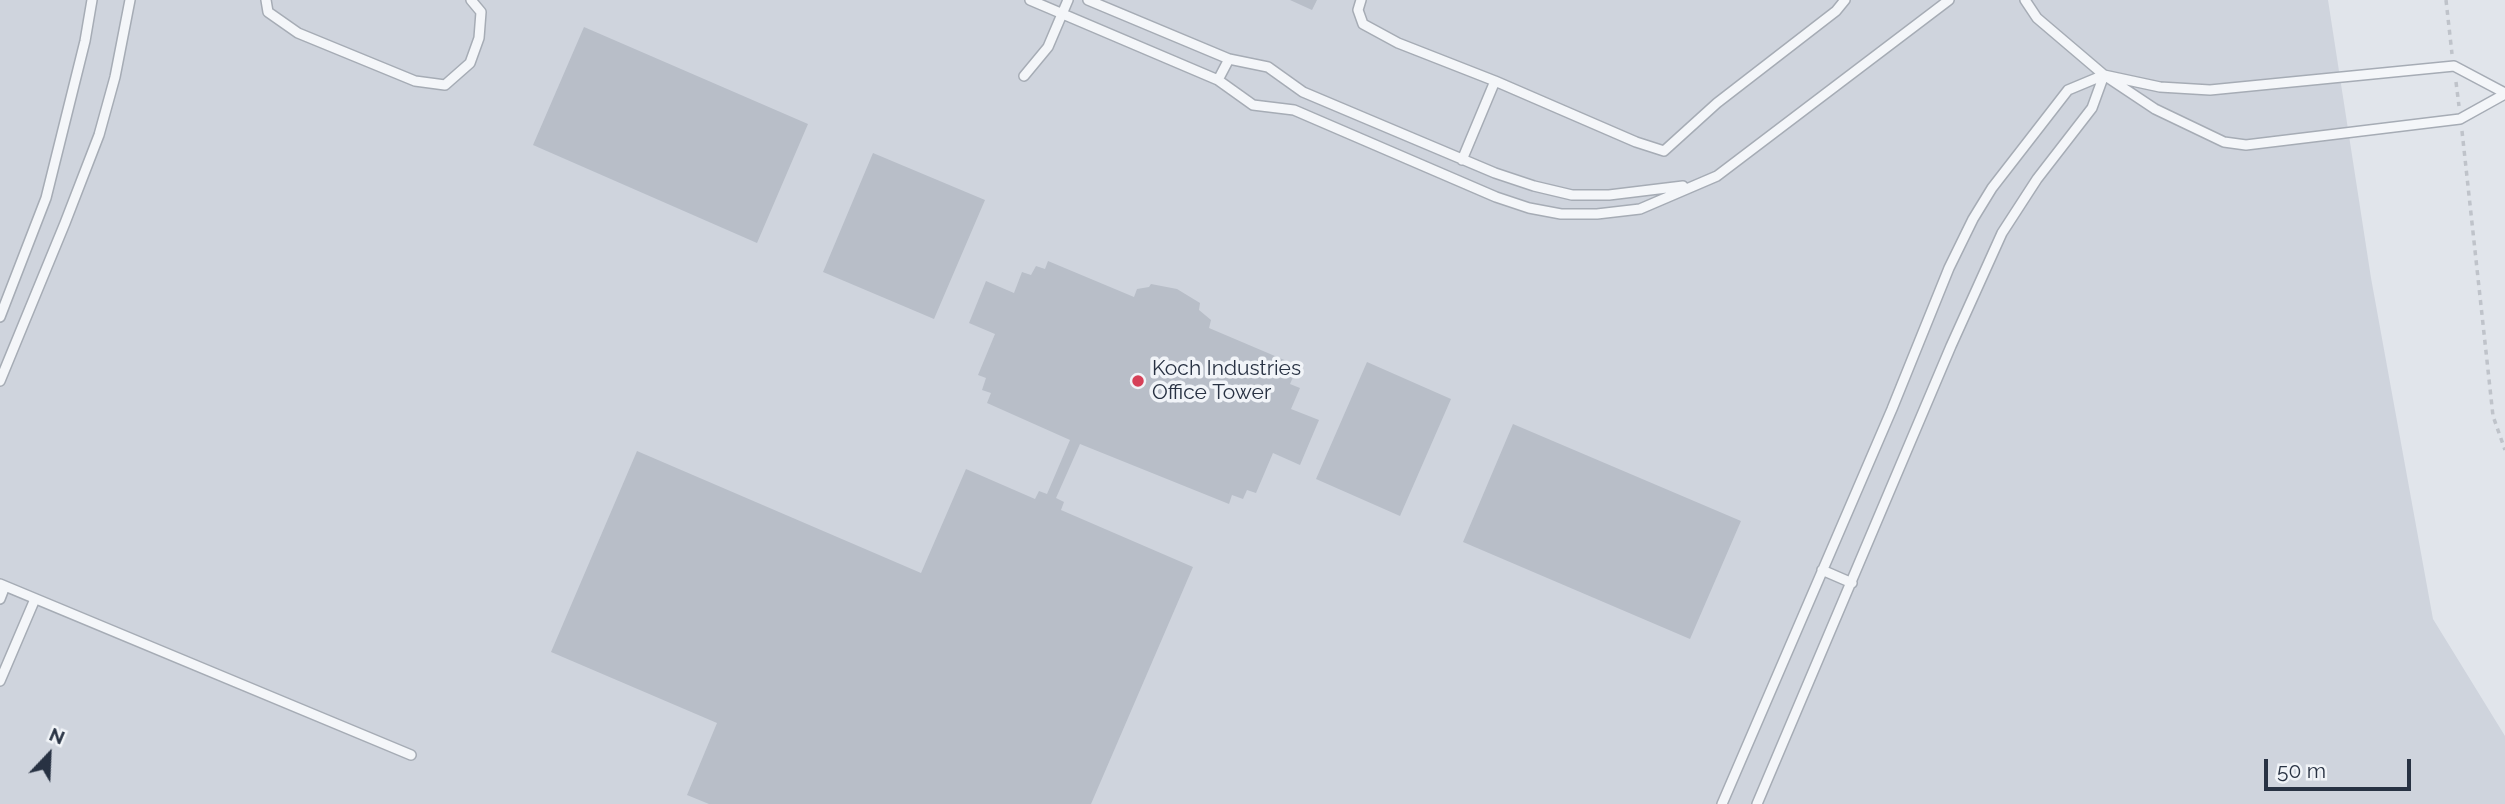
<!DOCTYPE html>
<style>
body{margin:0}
#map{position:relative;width:2505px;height:804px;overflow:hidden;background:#e1e5eb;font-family:Raleway,sans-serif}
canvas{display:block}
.north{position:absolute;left:14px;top:720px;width:70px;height:70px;-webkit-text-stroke:5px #f1f4f8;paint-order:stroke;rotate:23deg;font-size:19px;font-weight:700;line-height:28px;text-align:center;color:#283243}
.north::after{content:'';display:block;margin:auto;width:24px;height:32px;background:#283243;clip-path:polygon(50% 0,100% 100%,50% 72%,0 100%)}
.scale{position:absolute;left:2264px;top:759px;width:147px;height:32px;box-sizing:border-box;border:4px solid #283243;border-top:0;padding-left:9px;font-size:21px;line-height:24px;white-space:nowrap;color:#283243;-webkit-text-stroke:5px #f1f4f8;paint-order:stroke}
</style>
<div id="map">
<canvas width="2505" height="804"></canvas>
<div class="north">N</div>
<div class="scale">50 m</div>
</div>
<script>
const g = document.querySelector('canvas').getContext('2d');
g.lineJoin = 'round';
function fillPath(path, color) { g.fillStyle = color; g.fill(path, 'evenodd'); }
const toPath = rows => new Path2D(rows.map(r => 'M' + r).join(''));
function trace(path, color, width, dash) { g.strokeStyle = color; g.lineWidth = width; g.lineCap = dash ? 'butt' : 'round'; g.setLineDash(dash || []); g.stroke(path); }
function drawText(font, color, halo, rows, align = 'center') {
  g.font = font + ' Raleway,sans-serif'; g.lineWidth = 7; g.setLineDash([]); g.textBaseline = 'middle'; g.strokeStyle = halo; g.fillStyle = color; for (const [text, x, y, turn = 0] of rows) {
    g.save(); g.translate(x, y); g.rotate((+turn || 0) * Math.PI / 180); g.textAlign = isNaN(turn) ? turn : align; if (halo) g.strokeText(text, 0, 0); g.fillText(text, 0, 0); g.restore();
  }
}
const built = toPath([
 [0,0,2328,0,2371,278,2433,619,2505,736,2505,804,0,804]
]);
const building = toPath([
 [1290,0,1317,0,1312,10],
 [584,27,808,124,757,243,533,145],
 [873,153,985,200,934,319,823,272],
 [1048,261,1134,297,1137,289,1149,287,1151,284,1177,289,1200,303,1199,310,1211,320,1209,328,1289,362,1285,371,1294,375,1290,384,1300,388,1291,409,1319,420,1300,465,1273,453,1256,493,1247,490,1243,499,1232,495,1229,504,1080,444,1056,498,1064,502,1061,510,1193,567,1091,804,709,804,687,795,717,723,551,652,637,451,921,573,966,469,1035,499,1039,491,1047,494,1070,440,987,403,991,393,982,390,986,378,978,375,995,334,969,323,986,281,1014,293,1022,272,1031,275,1036,266,1045,269],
 [1367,362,1451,399,1400,516,1316,479],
 [1513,424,1741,521,1690,639,1463,542]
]);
const path = toPath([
 [2446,0,2452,54],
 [2456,82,2459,106],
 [2462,131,2493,416,2505,450]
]);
const service = toPath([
 [266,0,268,12,298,33,415,81,445,85,470,63,479,38,481,12,471,0],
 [1030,0,1218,80,1253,105,1294,110,1496,197,1529,208,1561,214,1597,214,1640,209,1717,176,1949,0],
 [1088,0,1229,59,1268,67,1303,92,1495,173,1534,186,1572,195,1609,195,1683,186],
 [1361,0,1358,10,1363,24,1398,43,1495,81],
 [2025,0,2037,18,2104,75,2155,109,2224,142,2246,145,2460,119,2505,94],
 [1024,76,1048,47,1068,0],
 [1218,80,1229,59],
 [1462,160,1495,81,1636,142,1664,151,1717,103,1836,11,1845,0],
 [0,317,46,198,85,41,92,0],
 [0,381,65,223,99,135,115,77,130,0],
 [1822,570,1852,583],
 [0,584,411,755],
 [0,599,5,586],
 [0,681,35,599],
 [1722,804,1892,409,1949,268,1973,219,1992,188,2068,90,2104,75,2160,87,2210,90,2454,66,2505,93],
 [1757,804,1951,346,2002,233,2037,179,2092,108,2104,75]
]);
const markers = [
 [1138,381,7,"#d64058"]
];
const poiNames = [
 ["Koch Industries",1152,369],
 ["Office Tower",1152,393]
];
fillPath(built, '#cfd4dd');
fillPath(building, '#b8bec8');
trace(service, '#a6acb5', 12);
trace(path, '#bfc3ca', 3.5, [5, 5]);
trace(service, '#f4f6f9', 9);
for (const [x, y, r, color] of markers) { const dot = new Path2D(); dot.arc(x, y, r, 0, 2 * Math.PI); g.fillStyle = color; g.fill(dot); trace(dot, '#f1f4f8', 2.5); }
drawText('21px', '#283243', '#f1f4f8', poiNames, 'left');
</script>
